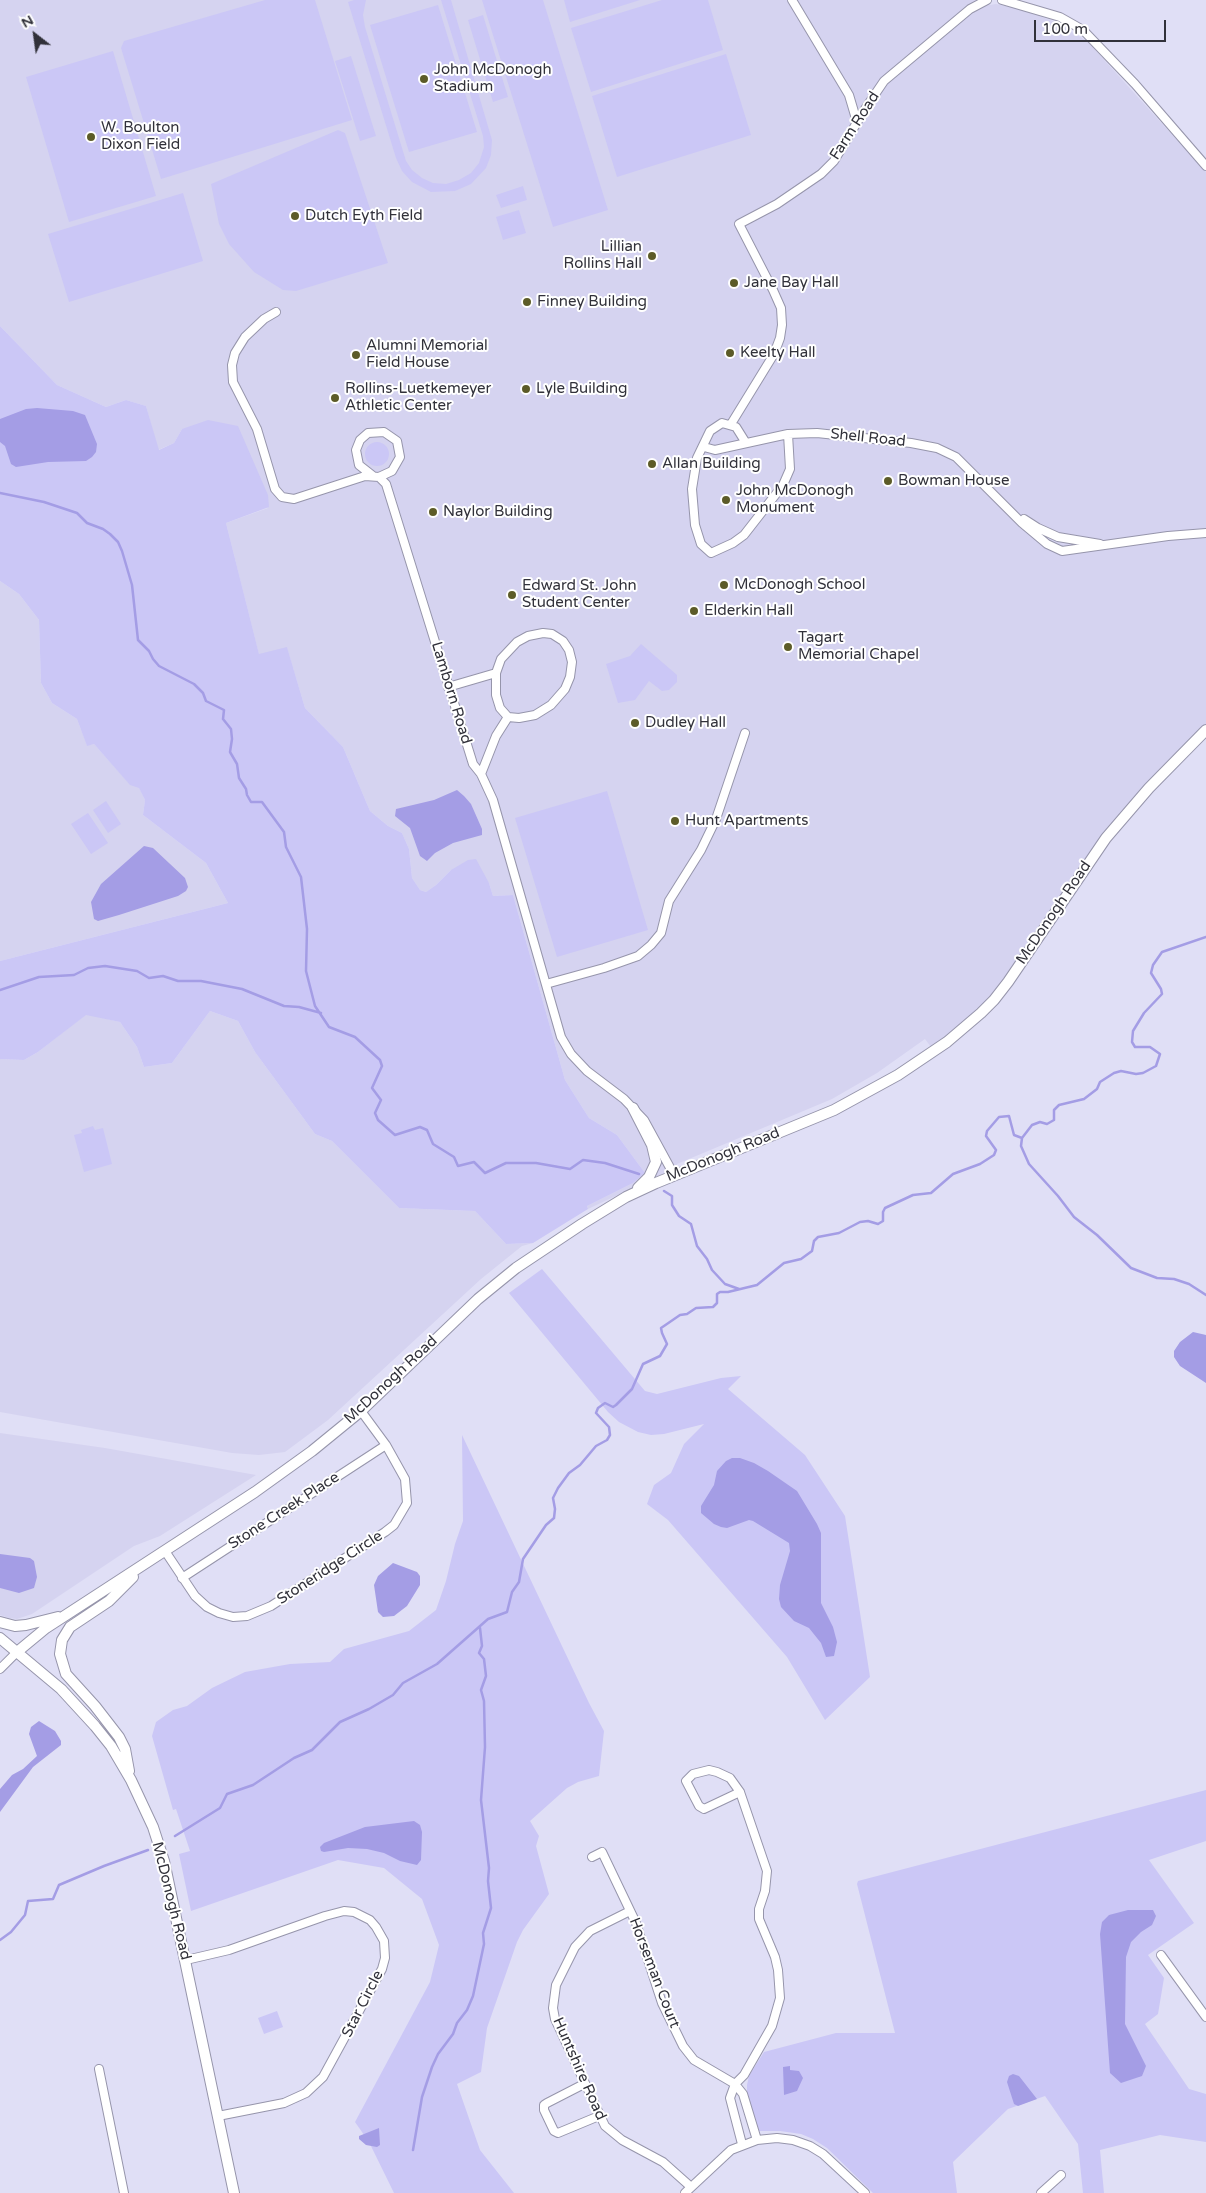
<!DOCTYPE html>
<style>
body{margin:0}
#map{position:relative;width:1206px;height:2193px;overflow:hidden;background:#e0dff6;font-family:"Varela Round",sans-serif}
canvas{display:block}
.north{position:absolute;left:10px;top:10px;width:50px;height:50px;-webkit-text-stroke:4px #fff;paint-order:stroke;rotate:330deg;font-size:14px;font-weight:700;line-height:20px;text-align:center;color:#31313a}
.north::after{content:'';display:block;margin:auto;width:18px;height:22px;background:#31313a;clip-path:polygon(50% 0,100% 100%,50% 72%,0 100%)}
.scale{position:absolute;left:1034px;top:20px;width:132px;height:22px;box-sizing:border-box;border:2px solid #31313a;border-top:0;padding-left:6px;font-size:15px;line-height:18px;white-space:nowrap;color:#31313a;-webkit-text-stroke:4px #fff;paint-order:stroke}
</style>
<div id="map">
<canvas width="1206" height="2193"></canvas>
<div class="north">N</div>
<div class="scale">100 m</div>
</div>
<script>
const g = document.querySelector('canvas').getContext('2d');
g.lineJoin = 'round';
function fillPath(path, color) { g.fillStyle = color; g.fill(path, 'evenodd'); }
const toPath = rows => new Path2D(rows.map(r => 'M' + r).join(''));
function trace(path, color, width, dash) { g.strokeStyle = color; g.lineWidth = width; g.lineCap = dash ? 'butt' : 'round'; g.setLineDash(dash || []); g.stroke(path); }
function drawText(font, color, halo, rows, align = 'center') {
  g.font = font + ' "Varela Round",sans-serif'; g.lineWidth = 4; g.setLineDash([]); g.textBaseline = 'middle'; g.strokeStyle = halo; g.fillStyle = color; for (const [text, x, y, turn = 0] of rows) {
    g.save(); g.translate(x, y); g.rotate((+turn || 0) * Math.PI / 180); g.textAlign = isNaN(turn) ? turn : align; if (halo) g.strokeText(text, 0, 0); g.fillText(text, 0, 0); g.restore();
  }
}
const built = toPath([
 [0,0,983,0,983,6,996,4,1019,9,1053,21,1087,41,1206,172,1206,724,1121,812,1076,871,1005,977,980,1008,949,1034,931,1047,925,1039,877,1073,832,1099,677,1164,677,1167,588,1209,587,1206,633,1183,645,1173,617,1135,589,1118,565,1080,513,895,493,896,489,883,451,870,436,885,426,892,420,890,412,878,409,849,402,833,388,826,370,811,343,747,305,708,287,648,259,655,226,523,268,508,182,429,174,443,158,450,146,406,126,400,106,407,57,385,0,326],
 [0,581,19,594,39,620,41,683,52,703,77,719,87,745,94,744,130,784,139,787,145,800,143,815,206,863,228,903,0,961],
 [210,1011,238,1021,255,1052,315,1134,332,1141,399,1208,475,1211,506,1244,533,1243,522,1246,481,1279,328,1420,285,1452,259,1455,232,1453,0,1412,0,1059,24,1060,38,1052,86,1014,120,1022,137,1047,144,1067,172,1063],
 [0,1433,105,1448,256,1475,160,1536,134,1546,32,1614,17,1619,9,1618,0,1615]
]);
const green = toPath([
 [265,0,315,0,352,120,161,179,121,48,124,41],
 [354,0,366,0,363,15,365,27,406,161,412,170,422,178,433,183,446,184,459,180,471,173,479,163,484,147,483,136,441,0,451,0,492,140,491,155,486,168,471,184,455,191,431,192,412,182,402,171,396,158,348,2],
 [482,0,543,0,608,210,553,227],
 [564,0,640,0,570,22],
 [662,0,708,0,723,50,591,92,571,28],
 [438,5,477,132,409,152,370,25],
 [483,15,508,97,493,102,468,20],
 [113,51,156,196,69,222,26,77],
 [726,54,751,135,617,177,592,96],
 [351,56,376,136,360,141,335,61],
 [338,130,345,133,388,263,296,291,283,290,254,272,229,244,219,224,211,184],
 [523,186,527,200,501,208,496,195],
 [183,193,203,261,69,302,48,234],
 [519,210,526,233,503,240,496,217],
 [0,326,57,385,106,407,126,400,146,406,159,450,174,443,182,429,208,420,238,426,268,495,269,507,226,523,259,654,287,647,305,708,343,747,370,811,388,826,402,833,409,849,412,878,420,890,426,892,436,885,451,870,468,860,476,859,489,883,493,896,513,895,565,1080,589,1118,617,1135,645,1173,633,1183,587,1206,588,1209,533,1243,506,1244,475,1211,399,1208,332,1141,315,1134,255,1052,238,1021,210,1011,172,1063,144,1067,137,1047,120,1022,86,1015,38,1052,24,1060,0,1059,0,961,228,903,206,863,143,815,145,800,139,788,130,785,94,744,87,746,77,719,52,703,41,683,39,620,19,594,0,581],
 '365 454a12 12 0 1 1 24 0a12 12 0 1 1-24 0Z',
 [641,644,677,675,677,682,669,690,662,691,649,681,635,700,618,703,606,664,630,656],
 [607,791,648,930,557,957,515,818],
 [106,801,121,824,108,833,93,810],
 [88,813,108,843,91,854,71,824],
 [93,1126,95,1130,103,1128,112,1164,84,1172,74,1135,82,1133,81,1130],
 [542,1269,645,1391,657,1394,721,1378,741,1376,728,1389,805,1455,845,1516,870,1677,825,1720,787,1657,668,1520,647,1504,654,1485,671,1473,684,1444,704,1424,664,1434,651,1435,638,1432,619,1422,608,1412,509,1293],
 [462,1435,589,1703,604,1731,599,1776,578,1782,567,1788,530,1821,539,1836,536,1846,549,1894,523,1930,517,1942,487,2028,481,2072,457,2084,480,2150,514,2193,394,2193,369,2142,355,2122,430,1982,439,1945,422,1899,384,1868,338,1860,191,1911,179,1854,190,1851,176,1809,173,1810,152,1736,156,1722,173,1710,187,1706,212,1688,245,1672,290,1664,330,1662,344,1649,409,1631,436,1610,446,1581,455,1544,463,1521],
 [1206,1790,1206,1841,1149,1860,1194,1923,1148,1955,1164,1978,1158,2014,1145,2024,1189,2089,1206,2094,1206,2142,1160,2135,1100,2150,1104,2193,1083,2193,1078,2144,1045,2096,1008,2109,953,2162,957,2193,873,2193,827,2148,813,2139,801,2134,780,2131,757,2131,747,2094,747,2085,749,2076,764,2052,836,2033,895,2033,857,1884,858,1881],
 [277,2011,283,2027,264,2034,258,2018]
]);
const water = toPath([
 [37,408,73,411,85,415,97,444,96,452,92,457,86,461,48,462,16,467,11,464,5,446,0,442,0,419,26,409],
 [457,790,464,796,471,804,482,829,482,835,453,843,435,853,427,861,420,856,410,828,395,816,396,809,434,800],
 [144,846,153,848,185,878,188,887,186,891,178,896,119,915,98,921,94,919,91,902,101,884],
 [1193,1332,1206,1335,1206,1383,1180,1366,1174,1357,1174,1351,1180,1342],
 [732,1458,740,1458,754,1463,768,1471,797,1491,817,1524,821,1533,821,1603,833,1627,837,1642,834,1656,826,1657,821,1643,809,1628,794,1621,781,1607,779,1599,780,1585,790,1551,789,1543,753,1521,749,1520,727,1528,721,1527,714,1524,701,1513,701,1506,714,1485,717,1471,726,1461],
 [0,1554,30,1558,34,1561,37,1577,34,1588,19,1593,0,1588],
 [393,1563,417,1572,420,1576,420,1585,407,1606,394,1616,383,1617,378,1612,374,1585,378,1576],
 [39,1721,55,1731,61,1741,61,1745,33,1767,0,1812,0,1789,12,1775,23,1769,37,1756,29,1734,31,1727],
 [414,1821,420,1825,422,1832,421,1860,417,1865,400,1861,384,1853,367,1849,348,1848,324,1852,321,1851,320,1847,324,1843,365,1827],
 [1128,1910,1153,1910,1156,1916,1152,1925,1141,1932,1131,1942,1126,1957,1125,2024,1146,2066,1142,2076,1121,2083,1110,2073,1100,1934,1102,1922,1109,1915],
 [790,2066,790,2070,799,2071,803,2078,797,2091,784,2095,783,2067],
 [1013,2074,1019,2076,1037,2099,1018,2106,1014,2104,1007,2082,1009,2076],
 [379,2128,380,2145,377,2147,366,2145,359,2139,359,2136]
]);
const stream = toPath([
 [0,493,44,502,77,513,87,523,103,529,110,534,118,542,122,551,132,585,138,640,149,651,153,659,159,666,194,684,203,693,206,701,224,710,223,719,231,729,232,739,230,752,237,764,239,778,246,789,247,795,251,802,262,802,284,832,286,847,301,877,307,929,306,971,315,1006,329,1027,355,1037,380,1060,382,1066,372,1088,381,1100,375,1113,378,1120,395,1135,420,1127,427,1130,433,1144,454,1157,458,1166,474,1162,485,1173,506,1163,536,1163,570,1169,583,1160,605,1163,639,1174],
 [0,990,39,977,74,975,88,968,105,966,137,971,149,978,163,976,178,981,201,981,242,989,284,1006,299,1007,321,1013],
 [1022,1138,1021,1146,1029,1164,1058,1196,1074,1217,1097,1235,1131,1268,1157,1278,1174,1279,1189,1284,1206,1295],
 [664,1191,672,1196,672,1205,679,1216,691,1224,697,1246,707,1259,712,1270,725,1284,739,1289],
 [175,1836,220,1808,227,1794,253,1785,294,1758,312,1750,340,1722,369,1709,393,1695,403,1683,437,1664,488,1619,507,1612,512,1592,519,1582,523,1559,546,1525,554,1518,555,1509,553,1498,558,1488,569,1473,580,1465,596,1446,607,1440,610,1435,609,1427,596,1413,598,1408,605,1403,613,1407,616,1405,632,1389,643,1364,660,1356,667,1344,662,1333,661,1328,664,1326,680,1315,687,1314,696,1308,713,1307,717,1303,717,1294,720,1292,728,1292,757,1285,784,1263,801,1259,812,1251,814,1241,818,1237,839,1233,860,1222,868,1221,878,1224,883,1221,883,1212,885,1208,913,1195,931,1193,953,1174,980,1164,994,1155,996,1150,986,1136,987,1131,999,1117,1009,1116,1014,1135,1022,1138,1032,1125,1040,1122,1047,1124,1054,1120,1054,1110,1059,1105,1084,1099,1097,1089,1100,1082,1114,1073,1121,1071,1136,1074,1143,1073,1156,1066,1160,1054,1150,1047,1135,1047,1132,1042,1133,1031,1144,1013,1162,994,1161,989,1151,973,1153,965,1162,952,1206,937],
 [0,1940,11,1932,25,1915,28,1901,53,1899,59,1885,104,1866,148,1850],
 [413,2150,422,2097,432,2067,438,2054,453,2034,457,2023,467,2010,473,1996,484,1944,483,1933,491,1908,488,1881,489,1868,481,1800,485,1747,484,1701,481,1690,486,1676,484,1659,479,1653,482,1646,480,1628]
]);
const street = toPath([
 [792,0,849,95,857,122],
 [1002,0,1060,17,1083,30,1135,84,1206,166],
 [276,312,264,319,245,337,235,353,232,365,233,382,257,429,275,489,282,497,294,499,365,476,379,477,386,484,473,764,481,774,493,800,561,1037,571,1054,587,1071,624,1099,644,1120,674,1175],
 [731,424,774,354,780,338,782,325,781,308,773,290,739,224,777,204,821,174,834,161,865,109,884,81,970,9,987,0],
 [746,443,736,427,722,423,710,431,697,458,692,489,695,525,701,544,711,553,733,543,744,535,783,485,790,469,788,434],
 [704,447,715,450,788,434,817,433,911,443,937,448,956,457,1022,523,1047,544,1062,551,1168,536,1206,533],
 [373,476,359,465,356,450,360,440,368,433,384,432,397,441,400,457,392,471,379,477],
 [1024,519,1038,528,1058,537,1100,544],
 [543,633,552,634,563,641,569,650,572,662,570,677,565,689,551,705,535,715,519,718,508,717,500,708,496,695,496,673,501,659,517,642,528,636,543,633],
 [448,687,496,673],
 [481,774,496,736,508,717],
 [546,984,604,968,638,956,651,945,661,933,669,901,701,850,716,819,745,733],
 [165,1551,195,1596,207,1607,219,1613,233,1617,247,1616,271,1606,385,1532,394,1525,407,1503,405,1479,386,1445,361,1411],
 [182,1578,386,1445],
 [0,1669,17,1652],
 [740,1792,704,1809,699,1806,686,1781,693,1774,709,1770,717,1772,730,1778,740,1792,767,1871,765,1891,759,1909,759,1919,775,1957,778,1970,780,1998,772,2026,744,2075,735,2084,730,2098,742,2144],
 [592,1857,602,1852,636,1923,662,2003,683,2046,694,2060,735,2084,743,2094,757,2140],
 [630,1911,590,1931,575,1947,556,1985,553,2008,555,2019,605,2126,622,2140,663,2162,691,2187],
 [1161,1955,1206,2017],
 [186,1960,229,1950,325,1916,344,1911,354,1912,370,1920,376,1927,384,1941,385,1958,382,1969,323,2077,306,2093,284,2103,218,2116],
 [99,2069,124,2193],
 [584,2084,547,2103,544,2105,544,2110,554,2131,558,2133,599,2116],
 [685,2193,731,2150,757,2140,777,2138,793,2140,810,2146,823,2154,865,2193],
 [1041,2193,1061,2175]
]);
const secondary = toPath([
 [633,1108,652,1145,656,1162,649,1177,638,1188],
 [0,1622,15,1626,26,1625,58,1617],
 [0,1638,61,1689,95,1726,111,1746,131,1780,153,1827,164,1861,234,2193],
 [17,1652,46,1628,255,1492,312,1451,361,1411,478,1299,516,1268,582,1224,626,1197,656,1183,834,1110,898,1075,947,1042,981,1013,994,1000,1008,982,1106,838,1149,788,1206,730],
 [129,1771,125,1749,119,1737,95,1706,66,1674,60,1654,62,1640,70,1627,109,1601,133,1577]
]);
const markers = [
 [424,79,5,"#5c5b28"],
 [91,137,5,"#5c5b28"],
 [295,216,5,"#5c5b28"],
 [652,256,5,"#5c5b28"],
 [734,283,5,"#5c5b28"],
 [527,302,5,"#5c5b28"],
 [730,353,5,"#5c5b28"],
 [356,355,5,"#5c5b28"],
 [526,389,5,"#5c5b28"],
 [335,398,5,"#5c5b28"],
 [652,464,5,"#5c5b28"],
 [888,481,5,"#5c5b28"],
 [726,500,5,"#5c5b28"],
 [433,512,5,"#5c5b28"],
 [724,585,5,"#5c5b28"],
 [512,595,5,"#5c5b28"],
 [694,611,5,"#5c5b28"],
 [788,647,5,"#5c5b28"],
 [635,723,5,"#5c5b28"],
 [675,821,5,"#5c5b28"]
];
const poiNames = [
 ["John McDonogh",434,70],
 ["Stadium",434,87],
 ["W. Boulton",101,128],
 ["Dixon Field",101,145],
 ["Dutch Eyth Field",305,216],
 ["Lillian",642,247,"right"],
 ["Rollins Hall",642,264,"right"],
 ["Jane Bay Hall",744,283],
 ["Finney Building",537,302],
 ["Alumni Memorial",366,346],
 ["Field House",366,363],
 ["Keelty Hall",740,353],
 ["Rollins-Luetkemeyer",345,389],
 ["Athletic Center",345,406],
 ["Lyle Building",536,389],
 ["Allan Building",662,464],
 ["Bowman House",898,481],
 ["John McDonogh",736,491],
 ["Monument",736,508],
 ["Naylor Building",443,512],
 ["McDonogh School",734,585],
 ["Edward St. John",522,586],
 ["Student Center",522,603],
 ["Elderkin Hall",704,611],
 ["Tagart",798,638],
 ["Memorial Chapel",798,655],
 ["Dudley Hall",645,723],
 ["Hunt Apartments",685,821]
];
const streetNames = [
 ["Farm Road",855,126,-57],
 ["Shell Road",868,438,6],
 ["Lamborn Road",451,693,73],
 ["McDonogh Road",1054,913,-56],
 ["McDonogh Road",723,1155,-22],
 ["McDonogh Road",391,1380,-43],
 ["Stone Creek Place",284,1511,-33],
 ["Stoneridge Circle",330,1568,-33],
 ["McDonogh Road",171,1901,76],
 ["Horseman Court",654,1973,69],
 ["Star Circle",363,2004,-63],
 ["Huntshire Road",579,2069,66]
];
fillPath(built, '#d5d3f0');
fillPath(green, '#cbc7f6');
fillPath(water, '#a49de5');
trace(stream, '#a49de5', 2.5);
trace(street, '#9695ab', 10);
trace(secondary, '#9695ab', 12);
trace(street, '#fff', 8);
trace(secondary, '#fff', 10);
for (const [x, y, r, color] of markers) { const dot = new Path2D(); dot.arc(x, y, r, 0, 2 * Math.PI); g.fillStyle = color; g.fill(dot); trace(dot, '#fff', 2); }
drawText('15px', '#31313a', '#fff', poiNames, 'left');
drawText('15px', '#31313a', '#fff', streetNames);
</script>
